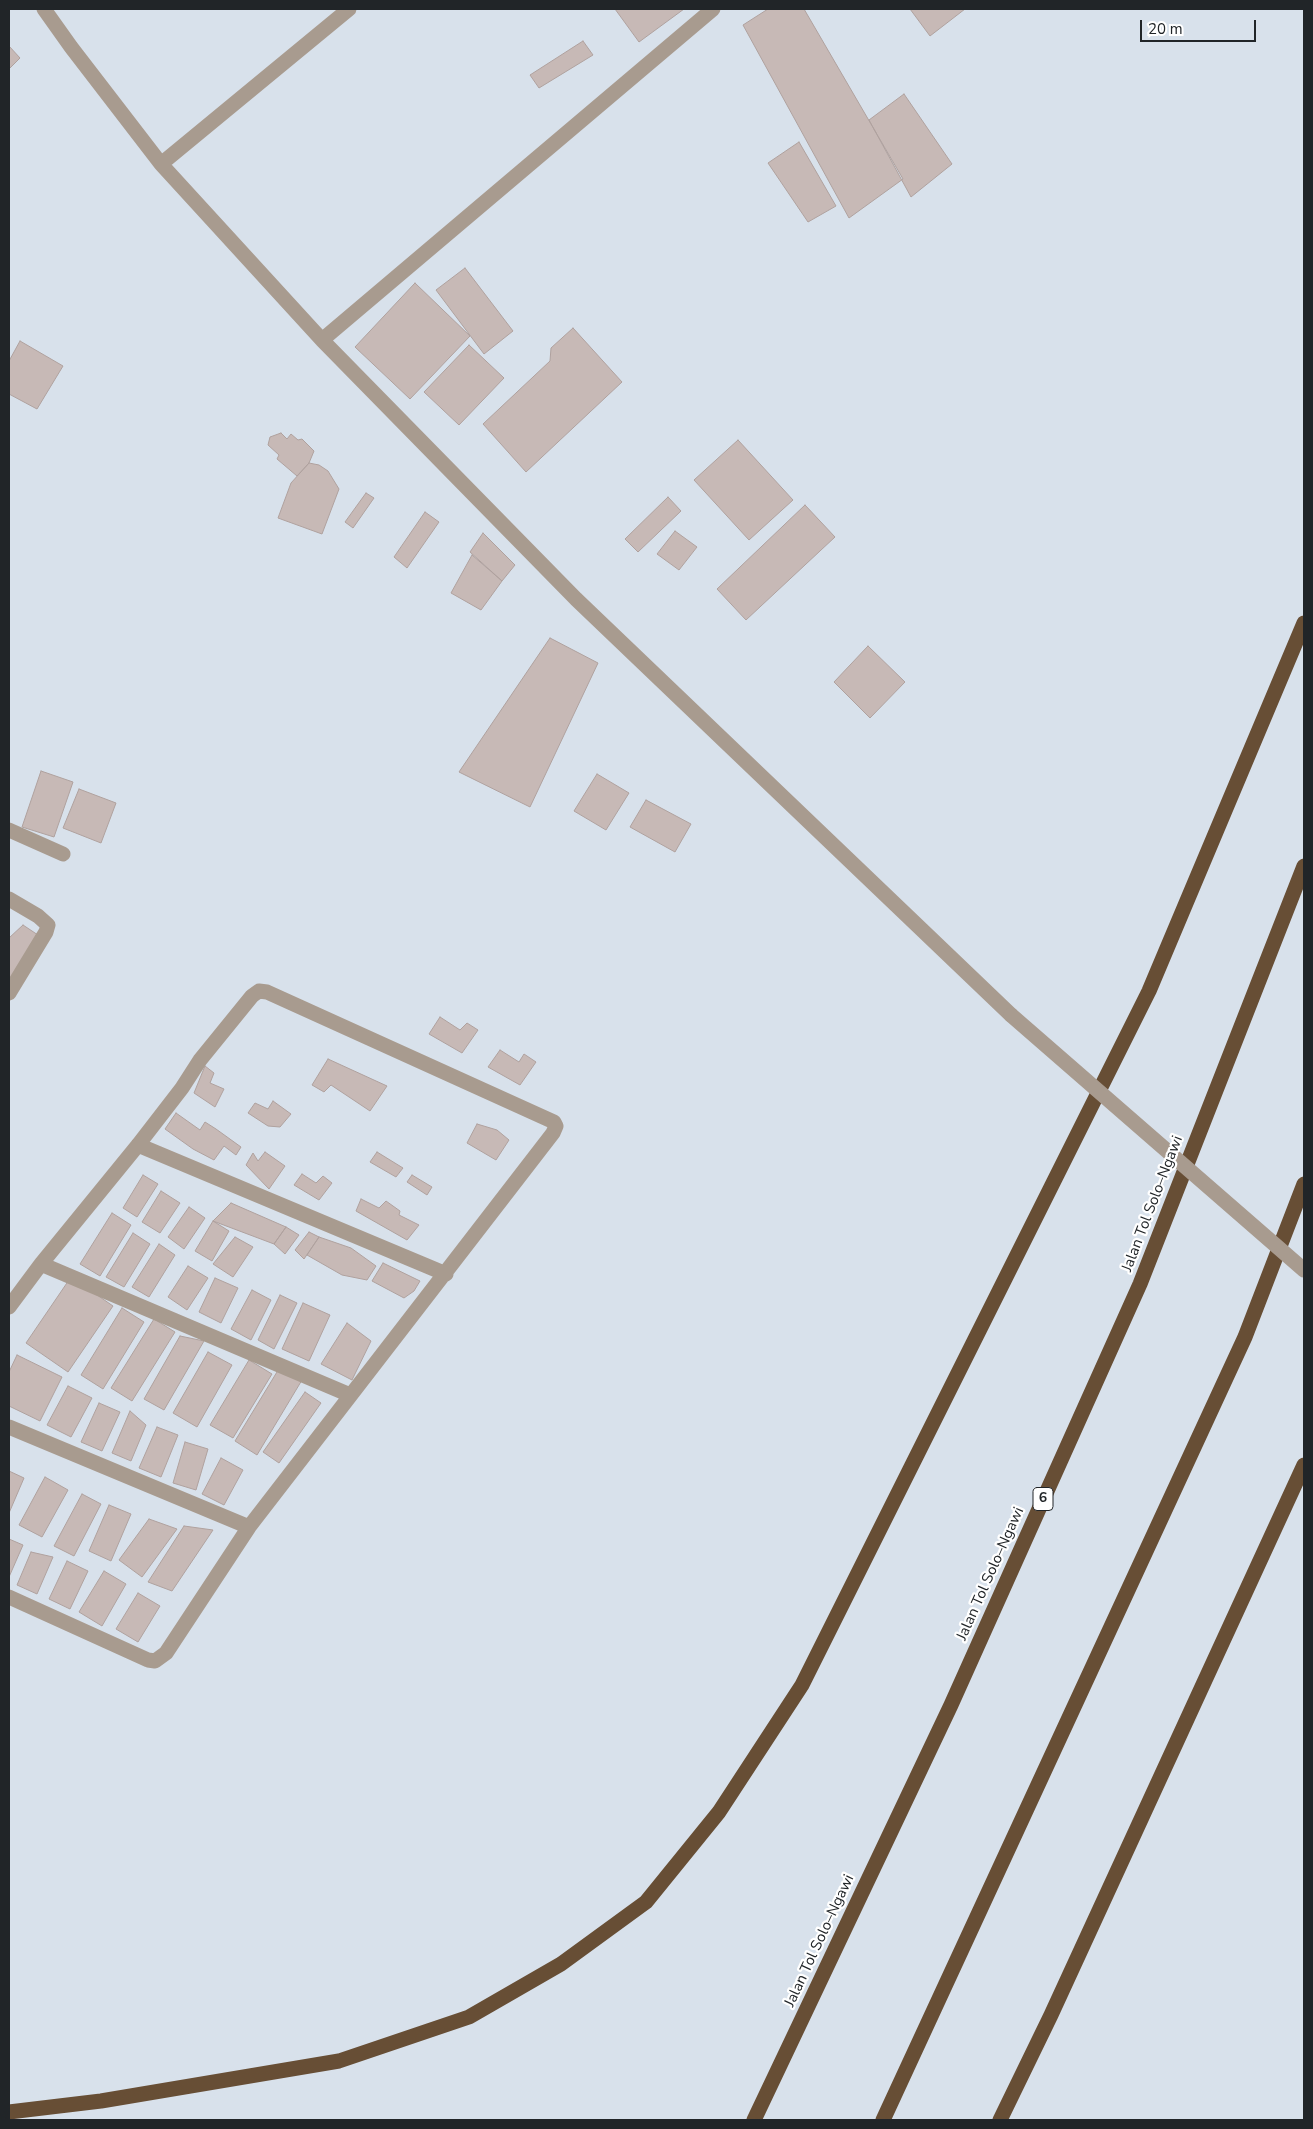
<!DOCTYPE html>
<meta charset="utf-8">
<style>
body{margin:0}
#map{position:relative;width:1313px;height:2129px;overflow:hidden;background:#d8e1eb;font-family:"Nunito Sans",sans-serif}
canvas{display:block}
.frame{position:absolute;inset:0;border:10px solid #212528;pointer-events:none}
.scale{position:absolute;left:1140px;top:20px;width:116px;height:22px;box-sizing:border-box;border:2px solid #212528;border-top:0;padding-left:6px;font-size:15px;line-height:18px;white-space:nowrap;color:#212528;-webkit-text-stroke:4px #fff;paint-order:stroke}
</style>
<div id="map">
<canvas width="1313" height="2129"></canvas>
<div class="frame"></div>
<div class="scale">20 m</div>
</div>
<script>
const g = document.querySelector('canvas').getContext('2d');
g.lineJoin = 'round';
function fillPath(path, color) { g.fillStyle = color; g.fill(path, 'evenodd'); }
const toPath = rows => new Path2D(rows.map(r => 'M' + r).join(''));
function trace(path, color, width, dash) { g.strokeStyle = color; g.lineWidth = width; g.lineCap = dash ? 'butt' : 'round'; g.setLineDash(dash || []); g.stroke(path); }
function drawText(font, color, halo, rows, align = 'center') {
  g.font = font + ' "Nunito Sans",sans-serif'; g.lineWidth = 4.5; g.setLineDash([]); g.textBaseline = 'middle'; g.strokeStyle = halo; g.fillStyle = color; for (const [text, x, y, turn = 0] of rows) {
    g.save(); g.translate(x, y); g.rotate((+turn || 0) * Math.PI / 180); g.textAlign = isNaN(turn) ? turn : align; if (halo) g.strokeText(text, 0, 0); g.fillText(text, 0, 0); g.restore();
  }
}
const building = toPath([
 [615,9,684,9,639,42,615,9],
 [768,9,804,9,903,179,849,218,743,25,768,9],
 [910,9,965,9,930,36,910,9],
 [583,41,593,55,539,88,530,75,583,41],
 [9,46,20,58,9,69,9,46],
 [904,94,952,164,911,197,869,120,904,94],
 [799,142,836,206,808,222,768,163,799,142],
 [465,268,513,331,484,354,436,290,465,268],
 [415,283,470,336,410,399,355,347,415,283],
 [573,328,622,382,526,472,483,424,550,361,551,348,573,328],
 [20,341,63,366,37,409,9,394,9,361,20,341],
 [469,345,504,378,459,425,424,392,469,345],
 [281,433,287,439,291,434,298,440,302,439,314,451,309,463,297,476,277,459,279,455,268,445,270,437,281,433],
 [738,440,793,500,749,540,694,480,738,440],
 [309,463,319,465,328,471,339,489,322,534,278,518,291,483,309,463],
 [366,493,374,498,353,528,345,522,366,493],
 [668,497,681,511,638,552,625,539,668,497],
 [805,505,835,537,746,620,717,589,805,505],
 [425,512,439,522,407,568,394,557,425,512],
 [675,531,697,547,679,570,657,554,675,531],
 [483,533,515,565,502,581,470,552,483,533],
 [472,555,502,581,481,610,451,593,472,555],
 [550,638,598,663,530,807,459,772,550,638],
 [868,646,905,682,870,718,834,682,868,646],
 [41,771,73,782,54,837,22,827,41,771],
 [597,774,629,793,606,830,574,811,597,774],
 [79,789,116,803,101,843,63,828,79,789],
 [646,800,691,824,675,852,630,827,646,800],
 [23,925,41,937,9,982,9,938,23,925],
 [440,1017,460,1030,467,1023,478,1030,462,1053,429,1034,440,1017],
 [500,1050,519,1062,524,1054,536,1062,520,1085,488,1067,500,1050],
 [328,1059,387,1086,370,1111,331,1085,324,1092,312,1085,328,1059],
 [205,1066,214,1073,210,1083,224,1089,215,1107,194,1093,205,1066],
 [273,1101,291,1114,280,1127,268,1126,248,1113,255,1103,268,1109,273,1101],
 [176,1113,200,1130,205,1122,216,1129,241,1147,236,1155,224,1146,214,1160,193,1149,165,1129,176,1113],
 [477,1124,497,1130,509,1140,496,1160,467,1143,477,1124],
 [265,1152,285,1166,269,1189,246,1165,253,1153,258,1161,265,1152],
 [377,1152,403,1168,396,1177,370,1162,377,1152],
 [302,1174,316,1183,323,1176,332,1183,319,1200,294,1185,302,1174],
 [143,1175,158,1184,137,1217,123,1208,143,1175],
 [412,1175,432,1187,427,1195,407,1182,412,1175],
 [161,1191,180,1203,160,1233,142,1222,161,1191],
 [361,1199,379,1208,386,1201,400,1211,399,1215,419,1225,407,1240,356,1211,361,1199],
 [231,1203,286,1227,274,1244,213,1221,231,1203],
 [189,1207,205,1218,184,1249,168,1237,189,1207],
 [112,1213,131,1225,100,1276,80,1264,112,1213],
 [213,1221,229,1231,212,1261,195,1251,213,1221],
 [286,1227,299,1235,285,1254,274,1244,286,1227],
 [309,1232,319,1237,304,1259,295,1250,309,1232],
 [133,1233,150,1244,124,1287,106,1277,133,1233],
 [235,1237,253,1247,233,1277,213,1264,235,1237],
 [319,1237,351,1248,376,1266,367,1280,342,1275,307,1255,319,1237],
 [159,1244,175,1255,149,1297,132,1287,159,1244],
 [383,1263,420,1281,414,1291,404,1298,372,1281,383,1263],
 [188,1266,208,1278,187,1310,168,1297,188,1266],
 [71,1277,113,1306,68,1372,26,1343,71,1277],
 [215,1278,238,1288,221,1323,199,1312,215,1278],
 [252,1290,271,1300,251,1340,231,1329,252,1290],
 [280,1295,297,1303,274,1349,258,1340,280,1295],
 [303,1303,330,1315,309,1361,282,1349,303,1303],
 [122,1308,144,1322,103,1389,81,1375,122,1308],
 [154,1319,175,1332,132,1401,111,1388,154,1319],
 [347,1323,371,1341,352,1380,321,1364,347,1323],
 [180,1336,204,1341,164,1410,144,1399,180,1336],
 [208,1352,232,1365,197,1427,173,1413,208,1352],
 [17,1355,62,1377,40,1421,9,1406,9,1372,17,1355],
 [249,1360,272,1374,233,1438,210,1425,249,1360],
 [280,1367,302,1380,257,1455,235,1441,280,1367],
 [68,1386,92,1398,71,1437,47,1425,68,1386],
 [305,1392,321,1403,279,1463,263,1452,305,1392],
 [99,1403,120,1412,102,1451,81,1442,99,1403],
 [130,1411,146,1425,131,1461,112,1453,130,1411],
 [157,1427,178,1435,161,1477,139,1468,157,1427],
 [185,1442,208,1449,196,1490,173,1483,185,1442],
 [221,1458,243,1470,224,1505,202,1494,221,1458],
 [9,1471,24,1478,9,1513,9,1471],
 [45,1477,68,1490,42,1537,19,1525,45,1477],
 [82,1494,101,1504,74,1556,54,1546,82,1494],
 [109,1505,131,1514,111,1561,89,1551,109,1505],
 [149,1519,177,1529,142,1577,119,1560,149,1519],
 [184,1526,213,1530,172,1591,148,1582,184,1526],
 [9,1539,23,1545,9,1577,9,1539],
 [31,1552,53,1557,37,1594,17,1585,31,1552],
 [67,1561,88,1571,70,1609,49,1599,67,1561],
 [104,1571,126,1584,102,1626,79,1612,104,1571],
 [138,1593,160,1606,138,1642,116,1629,138,1593]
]);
const minor = toPath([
 [44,9,71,47,161,164,322,340,576,599,1011,1015],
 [161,164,349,9],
 [322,340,713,9],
 [9,830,63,854],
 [9,899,38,916,48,925,46,932,9,993],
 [138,1145,446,1274],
 [41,1264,350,1395],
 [9,1307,41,1264,138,1145,182,1088,200,1060,252,996,259,991,267,992,554,1122,556,1126,553,1133,249,1527,166,1653,155,1661,148,1660,9,1597],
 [9,1427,249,1527]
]);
const highway = toPath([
 [9,2112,101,2101,339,2061,469,2017,561,1964,646,1902,719,1812,802,1685,1149,991,1304,623],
 [754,2120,951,1705,1140,1284,1304,866],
 [883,2120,1245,1337,1304,1184],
 [1000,2120,1051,2015,1304,1465]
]);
const minorBridge = toPath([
 [1011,1015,1304,1270]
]);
const shields = [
 [1043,1499,20]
];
const shieldNames = [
 ["6",1043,1499]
];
const streetNames = [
 ["Jalan Tol Solo–Ngawi",1153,1204,-69],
 ["Jalan Tol Solo–Ngawi",991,1574,-66],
 ["Jalan Tol Solo–Ngawi",820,1941,-65]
];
fillPath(building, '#c7b9b6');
trace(building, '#afa19e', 1);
trace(minor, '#a89b8f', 15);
trace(highway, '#674e35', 15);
trace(minorBridge, '#a89b8f', 15);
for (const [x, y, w] of shields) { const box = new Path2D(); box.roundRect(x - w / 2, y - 11.5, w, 23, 4); g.fillStyle = '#fff'; g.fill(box); trace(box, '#212528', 1); }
drawText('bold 14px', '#212528', null, shieldNames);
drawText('15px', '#212528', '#fff', streetNames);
</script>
